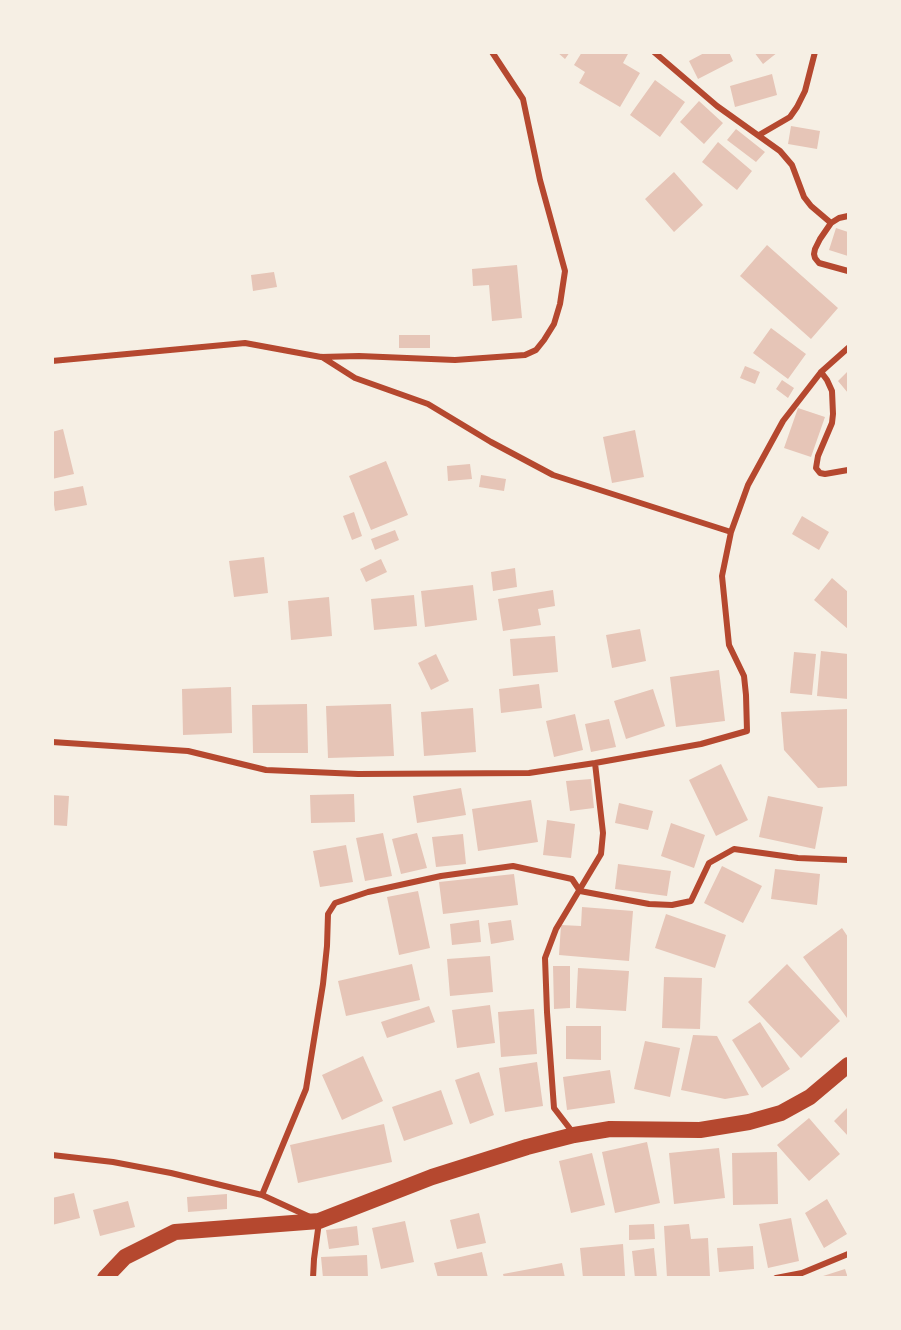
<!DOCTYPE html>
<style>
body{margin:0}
#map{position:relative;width:901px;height:1330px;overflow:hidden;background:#f6efe4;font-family:Commissioner,sans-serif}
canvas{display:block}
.frame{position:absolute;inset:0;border:54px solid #f6efe4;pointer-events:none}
</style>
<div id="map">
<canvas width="901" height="1330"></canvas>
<div class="frame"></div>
</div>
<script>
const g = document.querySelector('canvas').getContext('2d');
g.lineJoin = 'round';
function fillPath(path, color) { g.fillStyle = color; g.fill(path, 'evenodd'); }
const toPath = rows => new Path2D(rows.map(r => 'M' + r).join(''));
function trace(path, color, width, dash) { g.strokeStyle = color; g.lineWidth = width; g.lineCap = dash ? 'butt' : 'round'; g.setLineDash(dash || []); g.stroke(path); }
const building = toPath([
 [557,52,570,52,565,59],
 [582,52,629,52,623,63,640,73,620,107,579,83,585,72,574,65],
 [706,52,729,52,733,61,698,79,689,61],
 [754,52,778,52,763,64],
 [772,74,777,95,735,107,730,86],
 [655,80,685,102,660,137,630,115],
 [699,101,723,123,704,144,680,122],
 [791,126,820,131,817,149,788,144],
 [736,129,765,152,756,162,727,140],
 [718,142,752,171,737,190,702,162],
 [674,172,703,205,674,232,645,199],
 [836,228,848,232,848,256,829,250],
 [767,245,838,308,811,339,740,276],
 [517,265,522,318,492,321,489,285,473,286,472,269],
 [274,272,277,287,253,291,251,275],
 [771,328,806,354,788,379,753,353],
 [399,335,430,335,430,348,399,348],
 [745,366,760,372,755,384,740,378],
 [848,371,848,393,838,381],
 [782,380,794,388,788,398,776,389],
 [798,408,825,417,811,457,784,448],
 [63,429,74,474,52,479,52,432],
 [635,430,644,477,612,483,603,437],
 [386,461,408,515,371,530,349,476],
 [470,464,472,479,448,481,447,466],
 [481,475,506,479,504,491,479,487],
 [83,486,87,505,55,511,52,492],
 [354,512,362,536,352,540,343,516],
 [802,516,829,532,819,550,792,534],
 [395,530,399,540,375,550,371,539],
 [264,557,268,593,234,597,229,561],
 [381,559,387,572,366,582,360,569],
 [515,568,517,587,493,591,491,572],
 [832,578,848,592,848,629,814,600],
 [473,585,477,620,425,627,421,591],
 [553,590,555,606,538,609,541,625,503,631,498,599],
 [414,595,417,626,374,630,371,599],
 [329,597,332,636,291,640,288,601],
 [640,629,646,661,612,668,606,635],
 [555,636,558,672,513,676,510,639],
 [821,651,848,654,848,699,817,696],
 [794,652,816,654,812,695,790,693],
 [436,654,449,681,431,690,418,663],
 [719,670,725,721,676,727,670,677],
 [539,684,542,708,501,713,499,689],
 [231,687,232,733,183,735,182,689],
 [653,689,665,726,626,739,614,701],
 [307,704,308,753,253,753,252,705],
 [391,704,394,756,328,758,326,706],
 [473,708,476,752,424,756,421,712],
 [848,709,848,786,818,788,784,750,781,712],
 [575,714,583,750,554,757,546,721],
 [609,719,616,747,591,752,585,724],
 [721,764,748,820,716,836,689,780],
 [591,779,594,808,570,811,566,781],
 [461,788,466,815,417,823,413,796],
 [354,794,355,822,311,823,310,795],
 [52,795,69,796,67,826,52,825],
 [768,796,823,807,815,849,759,837],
 [531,800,538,842,478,851,472,809],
 [619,803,653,811,648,830,615,823],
 [547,820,575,824,571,858,543,855],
 [671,823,705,835,694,868,661,856],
 [383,833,392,876,365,881,356,838],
 [417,833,427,868,401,874,392,839],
 [463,834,466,864,436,867,432,837],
 [346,845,353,882,320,887,313,851],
 [618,864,671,871,667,896,615,889],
 [722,866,762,886,743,923,704,903],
 [775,869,820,874,817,905,771,899],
 [514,874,518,905,443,914,439,882],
 [418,891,430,948,399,955,387,897],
 [582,907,633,911,629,961,559,955,561,925,581,926],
 [666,914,726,935,715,968,655,948],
 [479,920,481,942,452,945,450,924],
 [511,920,514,940,491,944,488,923],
 [842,928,848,937,848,1016,847,1018,803,957],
 [490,956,493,992,450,996,447,959],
 [412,964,420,1000,346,1016,338,981],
 [787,964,840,1021,801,1058,748,1002],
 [553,966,570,966,570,1008,554,1009],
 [578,968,629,971,626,1011,576,1008],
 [664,977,702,978,700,1029,662,1028],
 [490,1005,495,1043,457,1048,452,1010],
 [429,1006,435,1022,387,1038,381,1022],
 [534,1009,537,1054,501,1057,498,1012],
 [760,1022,790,1069,762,1088,732,1040],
 [566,1026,601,1026,601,1060,566,1059],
 [693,1035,717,1036,749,1095,725,1099,681,1090],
 [645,1041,680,1048,670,1097,634,1089],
 [363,1056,383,1101,342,1120,322,1075],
 [537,1062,543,1106,505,1112,499,1068],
 [610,1070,615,1103,567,1110,563,1077],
 [479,1072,494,1115,470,1124,455,1080],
 [441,1090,453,1124,404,1141,392,1107],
 [848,1107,848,1136,834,1121],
 [809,1118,840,1154,809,1181,777,1145],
 [384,1124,392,1162,298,1183,290,1145],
 [647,1142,660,1203,615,1213,602,1152],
 [719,1148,725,1198,674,1204,669,1153],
 [777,1152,778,1204,733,1205,732,1153],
 [592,1153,605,1205,571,1213,559,1161],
 [74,1193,80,1218,52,1225,52,1198],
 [227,1194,227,1209,188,1212,187,1197],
 [827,1199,847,1234,824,1248,805,1213],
 [128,1201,135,1227,100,1236,93,1210],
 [479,1213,486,1243,457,1249,450,1220],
 [791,1218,799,1261,768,1268,759,1224],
 [405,1221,414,1262,381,1269,372,1228],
 [654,1224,655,1239,629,1240,629,1225],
 [689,1224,691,1239,708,1238,710,1277,667,1278,664,1226],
 [357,1226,359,1245,329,1249,326,1230],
 [623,1244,625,1276,583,1278,580,1248],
 [753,1246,754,1269,719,1272,717,1248],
 [654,1248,657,1278,635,1278,632,1251],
 [482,1252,488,1278,438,1278,434,1263],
 [367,1255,368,1278,323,1278,321,1257],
 [562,1263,565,1278,504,1278,503,1274],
 [845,1269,848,1278,820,1278,820,1277]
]);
const minor = toPath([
 [654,52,717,106,780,151,792,165,804,197,811,206,831,223],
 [759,135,790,117,797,107,805,91,815,52],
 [848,216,839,218,831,223,820,239,815,249,814,254,815,258,819,263,848,271],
 [322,357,355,378,428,404,491,442,553,475,731,532],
 [52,361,245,343,321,357,359,356,455,360,525,355,536,350,544,340,554,324,560,304,565,271,540,180,523,99,492,52],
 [821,372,827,380,832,391,833,414,832,423,818,456,816,468,820,473,825,474,848,470],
 [52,742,188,751,266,770,358,774,529,773,595,763,701,744,747,731,746,695,744,676,729,645,722,576,731,532,748,485,783,421,821,372,848,348],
 [574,1134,554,1108,547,1012,545,958,556,929,601,854,603,833,595,763],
 [52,1155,113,1162,171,1173,262,1195,310,1217],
 [262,1195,306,1089,323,984,327,946,328,914,335,903,368,892,441,876,513,866,572,879,580,891,649,904,672,905,691,901,709,863,734,849,798,858,848,860],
 [313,1278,314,1259,319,1222],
 [776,1278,802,1273,848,1254]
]);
const trunk = toPath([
 [105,1278,125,1257,175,1232,319,1221,432,1177,527,1147,574,1135,610,1129,700,1130,749,1122,781,1113,810,1097,848,1065]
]);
fillPath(building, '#e6c5b7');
trace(minor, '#b5482f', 6);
trace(trunk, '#b5482f', 16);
</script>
